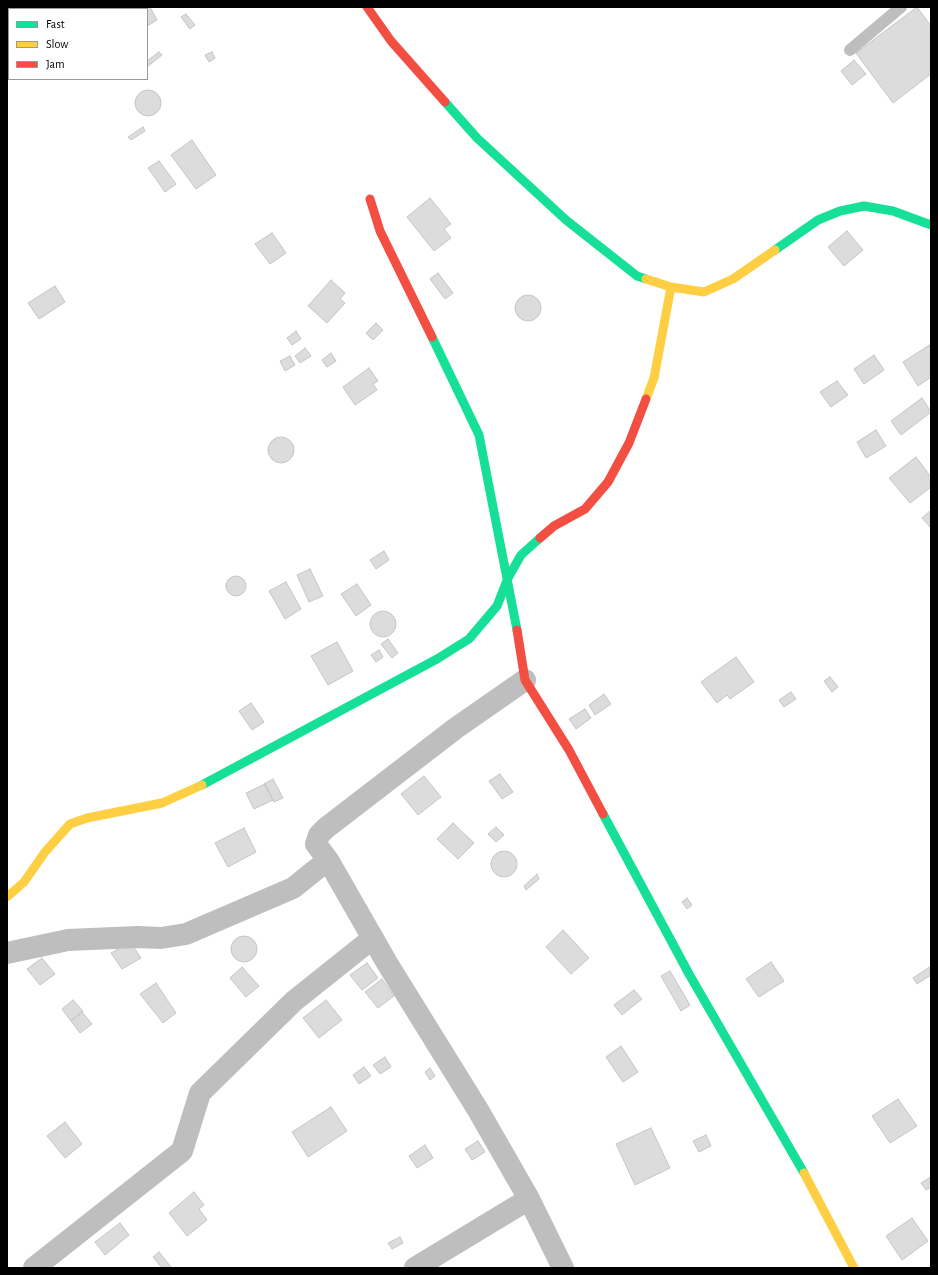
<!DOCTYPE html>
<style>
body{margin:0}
#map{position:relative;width:938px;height:1275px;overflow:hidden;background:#fff;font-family:"Alegreya Sans",sans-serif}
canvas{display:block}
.frame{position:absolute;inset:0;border:8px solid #000;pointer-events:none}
.legend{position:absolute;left:8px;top:8px;width:140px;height:72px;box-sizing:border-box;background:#fff;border:1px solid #999;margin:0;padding:5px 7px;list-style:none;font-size:12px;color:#000}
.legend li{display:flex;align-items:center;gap:8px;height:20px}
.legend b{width:20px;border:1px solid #999}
</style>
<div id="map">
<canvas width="938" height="1275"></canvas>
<div class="frame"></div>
<ul class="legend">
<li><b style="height:5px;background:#16e098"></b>Fast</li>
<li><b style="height:5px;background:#ffcf43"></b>Slow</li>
<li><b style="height:5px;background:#f24e42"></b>Jam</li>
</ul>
</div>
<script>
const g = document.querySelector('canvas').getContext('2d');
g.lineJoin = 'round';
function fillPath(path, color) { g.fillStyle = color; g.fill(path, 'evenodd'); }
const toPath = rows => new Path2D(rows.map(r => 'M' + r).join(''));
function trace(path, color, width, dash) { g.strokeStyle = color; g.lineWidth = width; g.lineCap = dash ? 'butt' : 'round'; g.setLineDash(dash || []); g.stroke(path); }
const building = toPath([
 [141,7,150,7,157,20,147,26,147,9,138,9,141,7],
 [917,7,931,26,931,74,893,103,856,53,917,7],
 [186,14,195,25,190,29,181,17,186,14],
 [159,52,162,55,147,67,147,61,159,52],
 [212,52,215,58,209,62,205,55,212,52],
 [854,60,866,74,852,85,841,71,854,60],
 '135 103a13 13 0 1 1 26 0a13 13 0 1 1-26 0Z',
 [143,127,145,131,131,140,128,137,143,127],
 [192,140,216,175,196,189,171,155,192,140],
 [159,161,176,184,165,192,148,168,159,161],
 [430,198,451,224,444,229,451,238,434,251,407,217,430,198],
 [847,231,863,250,844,266,828,247,847,231],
 [272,233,286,253,270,264,255,244,272,233],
 [438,273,453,293,445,299,430,279,438,273],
 [331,280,345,293,340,299,345,303,327,323,308,306,331,280],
 [55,286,65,302,39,319,28,303,55,286],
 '515 308a13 13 0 1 1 26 0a13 13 0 1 1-26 0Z',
 [376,323,383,330,373,340,366,333,376,323],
 [296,331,301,339,292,345,287,338,296,331],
 [931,344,931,377,918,386,903,362,931,344],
 [305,348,311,356,300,363,295,356,305,348],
 [331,353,336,361,327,367,322,360,331,353],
 [874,355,884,370,864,384,854,369,874,355],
 [290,356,295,365,285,371,280,361,290,356],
 [369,368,378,381,373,384,377,390,355,405,343,387,369,368],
 [837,381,848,395,831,407,820,392,837,381],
 [922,398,931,412,901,435,891,421,922,398],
 [876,430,886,446,866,458,857,442,876,430],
 '268 450a13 13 0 1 1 26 0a13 13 0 1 1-26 0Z',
 [916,457,931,477,931,487,910,503,889,478,916,457],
 [931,510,931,528,922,518,931,510],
 [384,551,389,560,376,569,370,560,384,551],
 [310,569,323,596,309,602,297,575,310,569],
 '226 586a10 10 0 1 1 20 0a10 10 0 1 1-20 0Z',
 [286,582,301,609,285,619,269,591,286,582],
 [357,584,371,605,356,616,341,594,357,584],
 '370 624a13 13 0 1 1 26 0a13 13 0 1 1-26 0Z',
 [388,639,398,653,392,658,381,644,388,639],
 [337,642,353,671,328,685,311,656,337,642],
 [379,650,383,657,376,662,371,655,379,650],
 [736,657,754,682,730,699,727,695,717,703,701,682,736,657],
 [830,677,838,687,832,692,824,681,830,677],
 [791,692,796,699,784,707,779,700,791,692],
 [604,694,611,704,595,715,589,705,604,694],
 [251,703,264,722,252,730,239,711,251,703],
 [585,709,591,718,576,729,569,719,585,709],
 [500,774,513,792,502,799,489,781,500,774],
 [424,776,441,797,418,815,401,794,424,776],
 [273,779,283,798,274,802,264,784,273,779],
 [265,784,273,800,254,809,246,793,265,784],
 [453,823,474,843,458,859,437,839,453,823],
 [496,827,504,835,496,842,488,834,496,827],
 [244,828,256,852,228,867,215,843,244,828],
 '491 864a13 13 0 1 1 26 0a13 13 0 1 1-26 0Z',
 [537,874,539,879,526,890,524,886,537,874],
 [687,898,692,905,687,909,682,902,687,898],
 [563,930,589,958,571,974,546,947,563,930],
 '231 949a13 13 0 1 1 26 0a13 13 0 1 1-26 0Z',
 [130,942,141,958,122,969,111,953,130,942],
 [42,958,55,974,40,985,27,969,42,958],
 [771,962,784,981,759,997,746,979,771,962],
 [367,963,378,978,362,990,350,975,367,963],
 [931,966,931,975,917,984,913,978,931,966],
 [242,967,259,986,246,997,230,978,242,967],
 [670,971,690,1005,681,1011,661,976,670,971],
 [382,979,394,996,378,1008,365,992,382,979],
 [156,983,176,1013,163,1023,140,994,156,983],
 [634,990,642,999,622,1015,614,1005,634,990],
 [73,1000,83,1011,71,1021,62,1009,73,1000],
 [326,1000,342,1020,319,1038,303,1018,326,1000],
 [82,1012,92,1024,80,1033,71,1021,82,1012],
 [621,1046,638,1072,623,1082,606,1057,621,1046],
 [385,1057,391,1067,380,1074,373,1065,385,1057],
 [364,1067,371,1076,359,1084,353,1075,364,1067],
 [430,1068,435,1076,430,1080,425,1072,430,1068],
 [898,1099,917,1126,890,1143,872,1116,898,1099],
 [331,1107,347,1131,308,1157,292,1132,331,1107],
 [65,1122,82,1144,65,1158,47,1136,65,1122],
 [651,1128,670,1168,635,1185,616,1144,651,1128],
 [706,1135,711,1146,699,1152,693,1141,706,1135],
 [478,1141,485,1152,472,1160,465,1149,478,1141],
 [425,1145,433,1158,417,1168,409,1156,425,1145],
 [931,1177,931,1187,926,1190,921,1183,931,1177],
 [194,1192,204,1205,199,1209,207,1220,187,1236,169,1213,194,1192],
 [912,1218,928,1241,902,1260,886,1236,912,1218],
 [120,1223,129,1235,105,1255,95,1242,120,1223],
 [400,1237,403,1243,392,1249,388,1243,400,1237],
 [159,1252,171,1267,170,1268,162,1268,153,1257,159,1252]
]);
const lane = toPath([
 [850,50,901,7]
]);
const street = toPath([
 [328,860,387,963,478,1110,529,1199,563,1268],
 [7,953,68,940,137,937,161,938,186,934,293,888,328,860,316,844,319,835,326,828,456,728,525,680],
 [34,1268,182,1151,200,1093,294,1001,373,938],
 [415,1268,529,1199]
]);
const fast = toPath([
 [445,102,477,138,566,220,637,276,646,279],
 [775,250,818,220,840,211,864,206,893,211,931,225],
 [432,337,479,435,517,630],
 [202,785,437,659,469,639,497,606,508,578,521,555,540,538],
 [603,814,689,974,804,1173]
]);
const slow = toPath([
 [646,279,671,287,704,292,733,279,775,250],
 [646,399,654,378,671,287],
 [7,897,24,882,45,852,70,824,87,818,162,803,202,785],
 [804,1173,854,1268]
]);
const jam = toPath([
 [367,7,391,41,445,102],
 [370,199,380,231,432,337],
 [540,538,554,526,585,509,608,482,629,443,646,399],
 [517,630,525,680,569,750,603,814]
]);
fillPath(building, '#dcdcdc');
trace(building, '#c5c5c5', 1);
trace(lane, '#bebebe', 12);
trace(street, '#bebebe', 22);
trace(fast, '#16e098', 9);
trace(slow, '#ffcf43', 9);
trace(jam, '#f24e42', 9);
</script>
